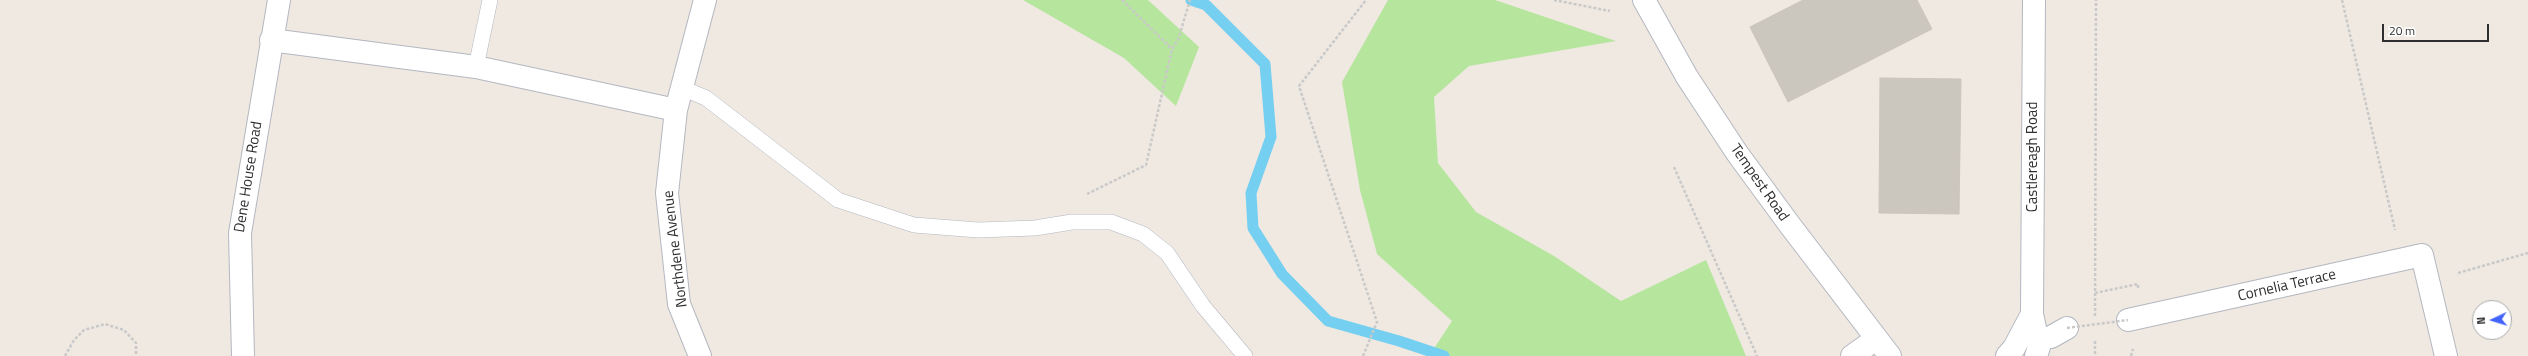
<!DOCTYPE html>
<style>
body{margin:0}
#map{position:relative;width:2528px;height:356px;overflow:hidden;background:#efe9e1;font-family:"Titillium Web",sans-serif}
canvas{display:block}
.north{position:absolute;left:2472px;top:300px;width:40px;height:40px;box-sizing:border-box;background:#fff;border:1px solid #ababab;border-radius:50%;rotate:266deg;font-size:11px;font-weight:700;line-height:16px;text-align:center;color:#2e2e2e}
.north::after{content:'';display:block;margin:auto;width:14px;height:18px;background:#4264fb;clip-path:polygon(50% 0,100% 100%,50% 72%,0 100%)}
.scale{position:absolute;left:2382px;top:24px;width:107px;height:18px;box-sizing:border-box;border:2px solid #2e2e2e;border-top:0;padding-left:5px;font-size:12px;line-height:14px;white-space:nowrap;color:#2e2e2e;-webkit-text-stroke:3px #fff;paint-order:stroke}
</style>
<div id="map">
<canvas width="2528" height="356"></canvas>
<div class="north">N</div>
<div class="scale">20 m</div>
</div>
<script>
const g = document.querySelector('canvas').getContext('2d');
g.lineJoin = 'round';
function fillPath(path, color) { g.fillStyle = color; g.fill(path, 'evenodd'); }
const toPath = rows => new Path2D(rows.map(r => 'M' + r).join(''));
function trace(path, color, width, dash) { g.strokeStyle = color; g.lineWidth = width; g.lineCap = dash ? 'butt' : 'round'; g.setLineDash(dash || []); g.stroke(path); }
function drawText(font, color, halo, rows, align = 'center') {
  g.font = font + ' "Titillium Web",sans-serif'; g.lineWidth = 3; g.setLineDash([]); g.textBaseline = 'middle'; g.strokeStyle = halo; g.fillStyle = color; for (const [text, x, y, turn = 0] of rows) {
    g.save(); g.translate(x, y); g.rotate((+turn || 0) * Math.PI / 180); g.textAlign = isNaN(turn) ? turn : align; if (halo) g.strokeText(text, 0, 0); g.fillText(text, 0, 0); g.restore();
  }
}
const green = toPath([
 [1023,0,1148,0,1199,47,1176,106,1124,58],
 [1388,0,1495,0,1616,41,1469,66,1434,97,1438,163,1476,212,1554,256,1621,301,1706,260,1746,356,1429,356,1452,321,1377,254,1360,190,1342,82]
]);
const stream = toPath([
 [1191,0,1206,5,1265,64,1271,137,1251,193,1253,228,1282,274,1328,321,1399,341,1444,356]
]);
const building = toPath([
 [1803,0,1917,0,1932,29,1788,102,1750,27,1803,0],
 [1880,78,1961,79,1959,214,1879,213,1880,78]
]);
const path = toPath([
 [1122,0,1172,49],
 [1554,0,1610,11],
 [2342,0,2395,230],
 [1674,167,1757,356],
 [1087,194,1146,165,1172,49,1178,40,1190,0],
 [2458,273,2528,253],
 [2095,293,2138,284,2138,288],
 [2095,316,2096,0],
 [2095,341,2095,356],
 [65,356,74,340,84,330,105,324,124,330,136,343,136,356],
 [1363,356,1377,322,1299,86,1366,0],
 [2131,356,2133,349]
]);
const lane = toPath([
 [476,67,490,0],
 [682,88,706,98,838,200,914,225,978,230,1035,228,1072,222,1111,222,1143,234,1167,253,1203,306,1245,356]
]);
const street = toPath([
 [2034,0,2032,314,2039,347,2036,356],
 [271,40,476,67,676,110],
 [2128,320,2422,255,2446,356],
 [2051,337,2067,328],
 [243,356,240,233,279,0],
 [700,356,679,304,667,193,676,110,705,0],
 [1852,356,1876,339],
 [2007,356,2014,348,2032,314]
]);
const secondary = toPath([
 [1644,0,1687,77,1737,153,1789,224,1890,356]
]);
const pathBridge = toPath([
 [2067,328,2128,320]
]);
const streetNames = [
 ["Castlereagh Road",2033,157,-90],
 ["Dene House Road",249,177,-81],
 ["Tempest Road",1759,183,55],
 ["Northdene Avenue",676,249,-97],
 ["Cornelia Terrace",2287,286,-13]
];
fillPath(green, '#b6e59e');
trace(stream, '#75cff0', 11);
fillPath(building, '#cbc7bf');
trace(building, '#cbc5ba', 1);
trace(lane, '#b4b7c1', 16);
trace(street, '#b4b7c1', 24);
trace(secondary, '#b4b7c1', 24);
trace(path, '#c9c9c9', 2.5, [3, 2]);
trace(lane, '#fff', 15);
trace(street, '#fff', 22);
trace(secondary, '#fff', 22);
trace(pathBridge, '#c9c9c9', 2.5, [3, 2]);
drawText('15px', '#2e2e2e', '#fff', streetNames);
</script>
